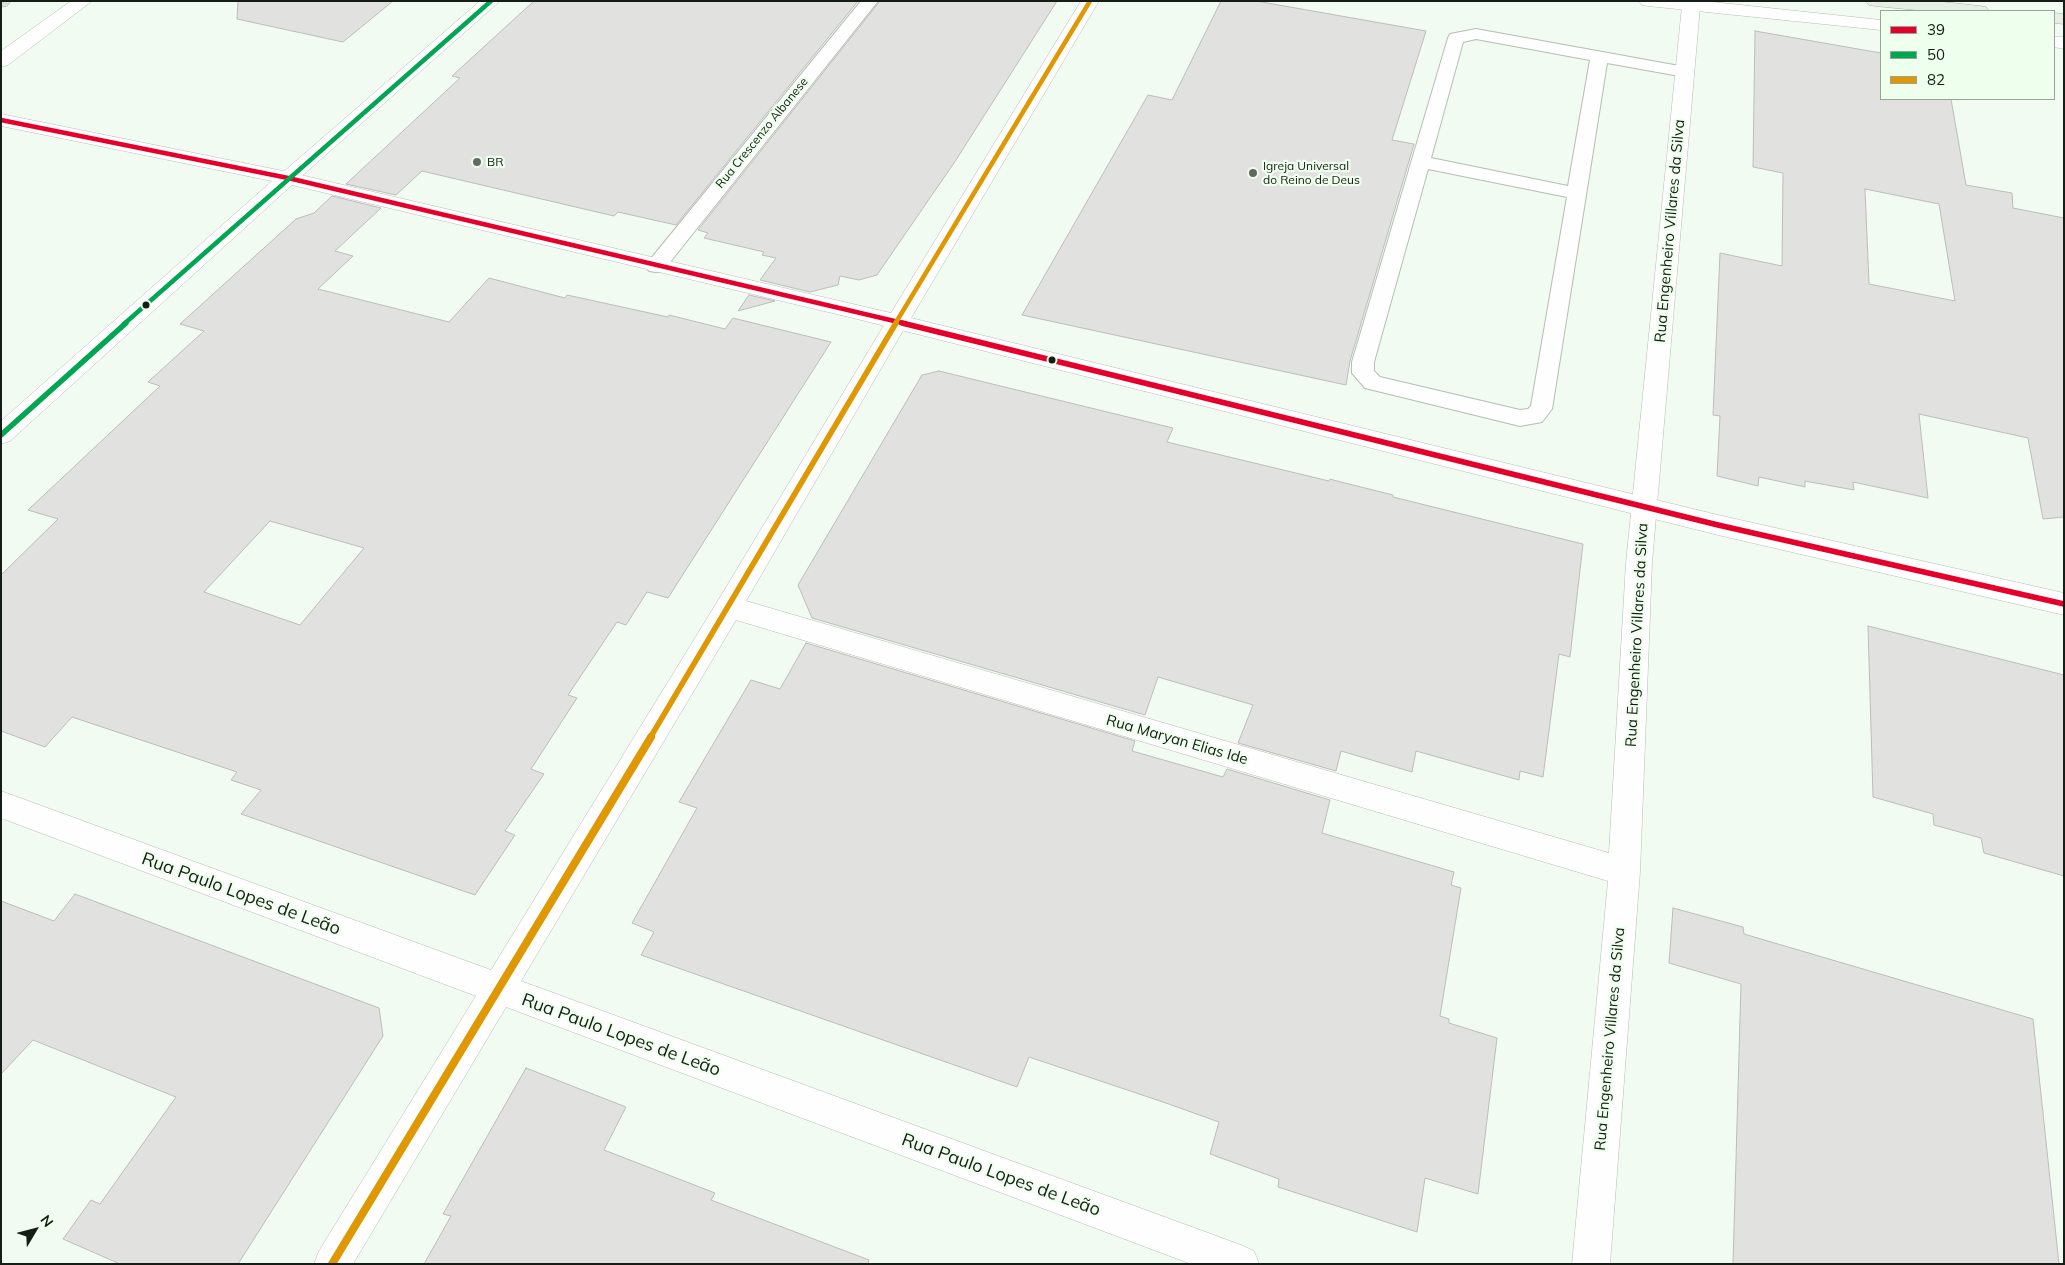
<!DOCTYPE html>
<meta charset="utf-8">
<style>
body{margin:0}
#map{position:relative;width:2065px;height:1265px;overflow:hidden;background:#f2fbf1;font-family:Mulish,sans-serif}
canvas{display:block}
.frame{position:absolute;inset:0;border:2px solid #161c16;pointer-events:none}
.legend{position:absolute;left:1880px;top:10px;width:175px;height:90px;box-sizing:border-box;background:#efffed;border:1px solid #98a497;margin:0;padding:6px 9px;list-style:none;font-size:15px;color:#161c16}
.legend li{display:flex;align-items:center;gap:10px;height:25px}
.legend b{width:25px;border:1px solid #98a497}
.north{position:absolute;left:10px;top:1205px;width:50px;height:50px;-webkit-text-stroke:4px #efffed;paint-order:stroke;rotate:53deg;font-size:14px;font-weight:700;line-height:20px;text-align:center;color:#161c16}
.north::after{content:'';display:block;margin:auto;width:18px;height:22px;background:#161c16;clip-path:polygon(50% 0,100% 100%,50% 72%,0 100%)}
</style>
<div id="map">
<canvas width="2065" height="1265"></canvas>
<div class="frame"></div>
<ul class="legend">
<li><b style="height:6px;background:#e4002b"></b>39</li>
<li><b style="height:6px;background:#00a651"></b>50</li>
<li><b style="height:6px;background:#e09802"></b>82</li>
</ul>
<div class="north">N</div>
</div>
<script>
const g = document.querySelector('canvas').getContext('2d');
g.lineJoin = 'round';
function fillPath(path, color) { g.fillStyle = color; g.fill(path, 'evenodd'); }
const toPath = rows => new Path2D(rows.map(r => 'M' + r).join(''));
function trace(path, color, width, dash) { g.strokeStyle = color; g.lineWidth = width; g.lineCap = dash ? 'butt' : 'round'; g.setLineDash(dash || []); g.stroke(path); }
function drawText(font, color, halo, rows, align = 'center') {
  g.font = font + ' Mulish,sans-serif'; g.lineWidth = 4.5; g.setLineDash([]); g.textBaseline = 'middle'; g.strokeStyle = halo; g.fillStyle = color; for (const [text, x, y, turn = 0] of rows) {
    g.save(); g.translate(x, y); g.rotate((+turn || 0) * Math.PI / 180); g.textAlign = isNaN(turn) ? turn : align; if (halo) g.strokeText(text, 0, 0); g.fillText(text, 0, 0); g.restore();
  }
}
const building = toPath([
 [238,1,393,1,343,42,237,19,238,1],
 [534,1,858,1,676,225,618,212,614,216,422,171,396,195,346,184,460,78,452,76,534,1],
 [880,1,1057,1,956,160,877,275,859,280,840,276,838,285,810,292,760,280,776,258,762,255,764,252,704,238,708,233,698,230,880,1],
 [1221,1,1256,1,1426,31,1392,140,1414,144,1350,361,1346,385,1022,315,1148,95,1172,100,1221,1],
 [1755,31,1881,53,1881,99,1951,99,1966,185,2012,193,2013,208,2064,218,2064,517,2043,519,2028,438,1919,414,1928,498,1853,482,1854,490,1805,481,1805,487,1759,477,1758,486,1717,476,1720,416,1713,415,1720,253,1782,266,1783,173,1753,167,1755,31],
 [1865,189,1939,204,1955,301,1869,284,1865,189],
 [332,196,381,208,335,251,353,256,318,289,449,322,489,278,565,298,567,295,668,317,669,315,725,329,733,318,831,342,668,598,647,592,626,625,617,622,568,695,577,698,531,769,544,774,505,831,515,835,475,895,241,814,261,790,231,780,237,772,72,717,45,747,1,731,1,575,58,519,28,510,160,386,148,382,204,331,180,324,296,219,314,213,332,196],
 [270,521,364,548,300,625,204,592,270,521],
 [749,295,775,301,738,311,749,295],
 [939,371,1173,428,1167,442,1329,481,1330,479,1337,481,1393,495,1393,497,1583,544,1570,657,1559,654,1543,777,1520,771,1519,780,1416,751,1412,772,1341,751,1336,771,1238,743,1253,705,1158,677,1145,715,812,618,798,585,922,375,939,371],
 [1868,626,2064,675,2064,876,1984,853,1981,838,1934,825,1933,814,1873,797,1868,626],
 [806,643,1135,741,1132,751,1223,777,1227,769,1330,800,1322,833,1454,872,1451,885,1461,888,1440,1016,1449,1019,1449,1023,1497,1038,1478,1194,1425,1178,1417,1232,1278,1187,1279,1179,1210,1154,1219,1122,1163,1102,1029,1057,1017,1087,641,955,654,932,632,923,697,808,679,802,751,680,780,689,806,643],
 [75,894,379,1008,383,1036,238,1264,120,1264,63,1239,91,1200,100,1204,176,1097,33,1040,1,1074,1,901,54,921,75,894],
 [1673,908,1743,927,1744,934,2033,1019,2059,1264,1733,1264,1741,984,1669,963,1673,908],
 [526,1068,626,1107,604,1150,715,1193,711,1200,869,1260,868,1264,424,1264,451,1216,443,1214,526,1068]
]);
const lane = toPath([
 [861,1,878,1,663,271,656,272,649,271,646,266,649,261,861,1],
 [1476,29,1685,67,1691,68,1694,72,1691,76,1685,77,1607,63,1552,409,1542,422,1520,426,1365,388,1352,373,1352,362,1448,38,1450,34,1476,29],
 [1476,39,1590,60,1568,186,1431,158,1463,42,1476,39],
 [1428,169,1567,197,1531,406,1528,409,1520,410,1380,377,1374,371,1374,362,1428,169]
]);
const street = toPath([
 [480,1,500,1,295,182,288,184,281,182,278,178,281,174,480,1],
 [1694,1,1700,6,1652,563,1640,872,1610,1264,1572,1264,1608,881,736,620,521,981,1241,1245,1254,1251,1259,1264,1191,1264,506,1007,353,1264,314,1264,319,1251,476,996,1,818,1,791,491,970,719,599,886,322,889,317,897,314,905,317,908,322,746,601,1609,853,1626,563,1682,6,1685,2,1694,1]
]);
const secondary = toPath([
 [71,1,92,1,8,65,1,67,1,51,71,1],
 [1081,1,1099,1,911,318,1718,515,2064,593,2064,615,1718,535,849,317,292,185,10,441,1,444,1,421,272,181,1,126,1,114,288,172,891,313,1081,1],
 [1639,1,1703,1,1881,20,1881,30,1648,6,1642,5,1639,1],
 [2054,37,2064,37,2064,49,2054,47,2054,37]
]);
const primary = toPath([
 [1866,1,1934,1,1980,6,1986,7,1989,11,1926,11,1875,6,1869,5,1866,1],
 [2054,13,2064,14,2064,24,2054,23,2054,13]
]);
const highway = toPath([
 [1,1,11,1,7,6,1,7,1,1]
]);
const bus1Far1 = toPath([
 [1,120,288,178,907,324]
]);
const bus1 = toPath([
 [902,323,1718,525,2064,604]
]);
const bus2Far1 = toPath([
 [124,324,491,1]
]);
const bus2 = toPath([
 [1,435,126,323]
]);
const bus3Far2 = toPath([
 [895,324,1090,1]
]);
const bus3Far1 = toPath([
 [650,738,896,323]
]);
const bus3 = toPath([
 [332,1264,651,737]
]);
const markers = [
 [477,162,5,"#636a63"],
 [1253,173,5,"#636a63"],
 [146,305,4.5,"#161c16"],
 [1052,360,4.5,"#161c16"]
];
const farStreetnames = [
 ["Rua Crescenzo Albanese",762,133,-51]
];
const farPoinames = [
 ["BR",487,162],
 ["Igreja Universal",1263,166],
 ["do Reino de Deus",1263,180]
];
const streetNames = [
 ["Rua Engenheiro Villares da Silva",1670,231,-85],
 ["Rua Engenheiro Villares da Silva",1637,635,-87],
 ["Rua Maryan Elias Ide",1177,740,16],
 ["Rua Engenheiro Villares da Silva",1610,1039,-85]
];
const nearStreetnames = [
 ["Rua Paulo Lopes de Leão",241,894,20],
 ["Rua Paulo Lopes de Leão",621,1035,20],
 ["Rua Paulo Lopes de Leão",1001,1175,20]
];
fillPath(building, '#e1e2e0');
trace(building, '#bcbdbb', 1);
trace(lane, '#b6bdb5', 2);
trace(street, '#b6bdb5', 1);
trace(secondary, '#b6bdb5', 1);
trace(primary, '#a6b4a3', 1);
trace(highway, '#a6b4a3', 1);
fillPath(lane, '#fdfefd');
fillPath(street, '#fdfefd');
fillPath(secondary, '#fdfefd');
fillPath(primary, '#e7eee6');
fillPath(highway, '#d8e3d7');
trace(bus1Far1, '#e4002b', 4.5);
trace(bus1, '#e4002b', 5.5);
trace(bus2Far1, '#00a651', 4.5);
trace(bus2, '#00a651', 5.5);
trace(bus3Far2, '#e09802', 4.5);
trace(bus3Far1, '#e09802', 5.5);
trace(bus3, '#e09802', 8);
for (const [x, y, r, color] of markers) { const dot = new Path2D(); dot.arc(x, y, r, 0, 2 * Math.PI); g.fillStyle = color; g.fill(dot); trace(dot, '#efffed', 2); }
drawText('12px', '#161c16', '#efffed', farStreetnames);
drawText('12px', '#161c16', '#efffed', farPoinames, 'left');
drawText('15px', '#161c16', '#efffed', streetNames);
drawText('18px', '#161c16', '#efffed', nearStreetnames);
</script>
